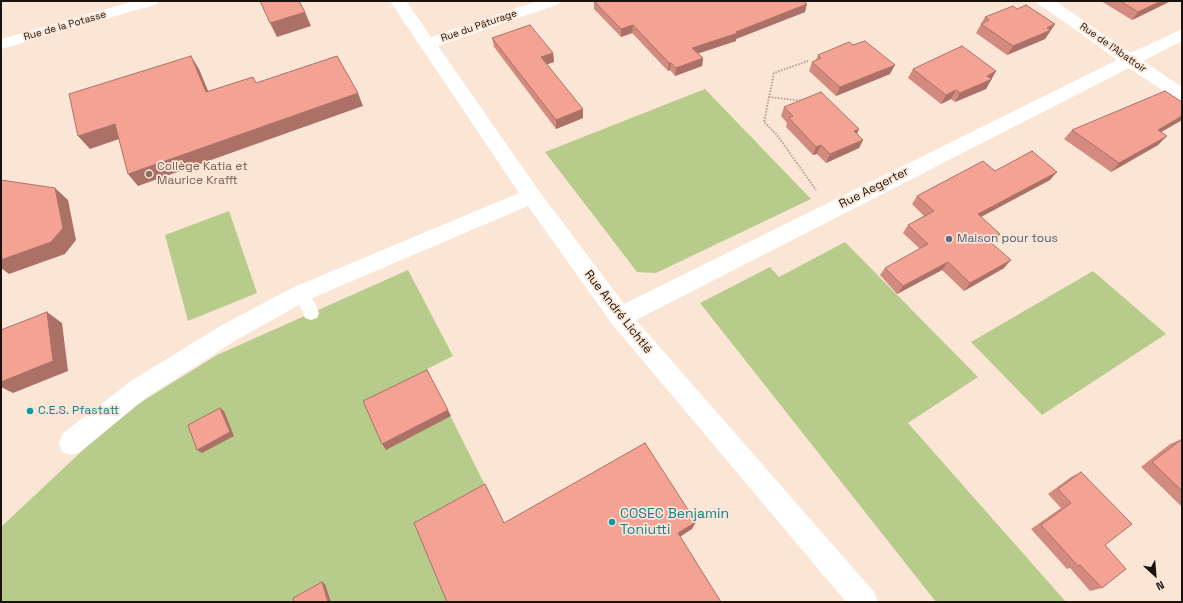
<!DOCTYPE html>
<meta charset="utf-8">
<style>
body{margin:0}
#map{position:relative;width:1183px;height:603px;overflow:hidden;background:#fbe6d6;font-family:"Space Grotesk",sans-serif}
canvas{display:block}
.frame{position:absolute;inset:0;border:2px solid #1a130d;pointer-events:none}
.north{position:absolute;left:1135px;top:555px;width:40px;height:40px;-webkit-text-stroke:3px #fbe6d6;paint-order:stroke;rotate:154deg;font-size:11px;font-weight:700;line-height:16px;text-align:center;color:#1a130d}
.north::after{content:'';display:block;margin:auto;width:14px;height:18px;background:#1a130d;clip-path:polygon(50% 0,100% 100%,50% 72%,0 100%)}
</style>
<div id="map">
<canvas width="1183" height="603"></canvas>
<div class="frame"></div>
<div class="north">N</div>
</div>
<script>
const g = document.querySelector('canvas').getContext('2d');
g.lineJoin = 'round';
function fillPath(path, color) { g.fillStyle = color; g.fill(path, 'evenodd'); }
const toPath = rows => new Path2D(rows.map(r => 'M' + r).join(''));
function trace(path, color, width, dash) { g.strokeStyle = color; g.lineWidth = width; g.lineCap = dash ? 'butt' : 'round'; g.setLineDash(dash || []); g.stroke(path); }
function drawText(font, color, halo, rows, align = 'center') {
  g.font = font + ' "Space Grotesk",sans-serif'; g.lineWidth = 3.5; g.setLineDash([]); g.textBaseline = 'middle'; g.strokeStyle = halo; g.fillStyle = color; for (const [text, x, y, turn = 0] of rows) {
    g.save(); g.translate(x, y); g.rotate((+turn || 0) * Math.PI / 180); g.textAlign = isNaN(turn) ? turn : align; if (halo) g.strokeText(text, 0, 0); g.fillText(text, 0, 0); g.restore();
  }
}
const green = toPath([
 [705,89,811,199,656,273,637,272,545,152],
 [229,211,257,293,188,321,165,235],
 [845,242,978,377,908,423,1066,602,936,602,700,303,770,267,779,277],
 [408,270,453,356,427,369,507,529,643,452,692,529,661,548,713,602,1,602,1,527,83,450,135,406,217,355],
 [1093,271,1166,334,1042,415,971,342]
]);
const path = toPath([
 [808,61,774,73,764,122,777,135,816,190],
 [769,97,803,101]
]);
const lane = toPath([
 [302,286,308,288,310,293,319,313,317,318,311,320,305,318,303,313,294,293,296,288,302,286]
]);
const street = toPath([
 [134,1,159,1,157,4,1,49,1,39,134,1],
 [390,1,406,1,431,37,538,1,561,1,559,4,438,46,539,191,624,304,1117,60,1069,25,1038,4,1036,1,1055,1,1131,53,1182,29,1182,41,1143,61,1182,87,1182,101,1176,99,1129,68,636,320,874,592,878,602,846,602,612,324,528,206,310,299,238,339,147,397,80,452,71,455,62,452,59,443,62,434,131,381,222,325,294,287,519,193,390,1]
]);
const wall = toPath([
 [594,1,805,12,736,39,736,41,698,53,703,58,702,66,675,76,670,70,668,71,632,33,621,37,594,9],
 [1101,1,1171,1,1132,20],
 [1017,9,1055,24,1045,39,1007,55,976,33,985,17],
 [492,38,553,53,554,62,547,64,583,118,556,129,494,47],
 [853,45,890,74,836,96,809,71,812,62,816,60,818,55],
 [913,69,996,71,986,89,955,102,951,99,941,104,908,78],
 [1182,102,1182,120,1161,132,1158,145,1111,172,1064,139,1072,130],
 [784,107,857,134,863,140,859,148,826,163,817,154,813,155,786,127,787,123,781,116],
 [995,171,1050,180,981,217,993,242,992,243,1004,268,964,291,942,270,897,294,880,275,885,268,920,249,903,233,908,225,924,216,912,204,917,196],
 [1182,439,1182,507,1141,467,1170,444],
 [1081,472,1105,545,1102,588,1090,591,1070,568,1067,569,1031,529,1061,508,1048,494,1071,477]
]);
const shadedWall = toPath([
 [1161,1,1171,1,1132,20,1138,12],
 [807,4,805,12,736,39,736,41,691,56,692,48],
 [305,12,311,26,277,37,270,23],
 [1055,24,1045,39,1007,55,1013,46,1047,28],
 [633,25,632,33,621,37,621,29],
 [553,53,554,62,542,66,541,57],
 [191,56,199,69,214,105,206,92],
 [703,58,702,66,675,76,676,68],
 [669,63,671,63,670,70,668,71],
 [895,65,890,74,836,96,840,87],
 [996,71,986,89,955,102,960,93,987,76],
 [956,90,951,99,941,104,946,95],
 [358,93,363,106,138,186,128,174],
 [583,109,583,118,556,129,556,120],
 [1182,116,1182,120,1149,139,1158,130],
 [115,124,125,137,90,149,78,136],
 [859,129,855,138,854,131],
 [1167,136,1158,145,1111,172,1119,163],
 [863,140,859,148,826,163,830,154],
 [821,145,817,154,813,155,816,147],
 [1057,172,1050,180,971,222,978,214],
 [55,188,68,200,76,240,65,254,9,274,1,268,1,260],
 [1000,234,993,242,982,249,989,241],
 [1011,260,1004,268,964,291,970,283],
 [948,262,942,270,897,294,903,286],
 [47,312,62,323,68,371,13,393,1,387,1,382],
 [220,408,224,411,234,436,202,453,197,450],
 [448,410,451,416,386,450,382,444],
 [696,522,692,529,675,540,678,533],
 [322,582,325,584,331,602,328,602]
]);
const building = toPath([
 [260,1,299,1,305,12,270,23,260,1],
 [594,1,803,1,807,4,736,32,738,33,692,48,703,58,676,68,671,63,669,63,633,25,621,29,594,1],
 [1120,1,1161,1,1138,12,1120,1],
 [1026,5,1055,24,1047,28,1051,30,1013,46,981,24,989,20,985,17,1013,6,1017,9,1026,5],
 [530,25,553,53,541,57,583,109,556,120,492,38,530,25],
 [865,41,895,65,840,87,812,62,821,58,818,55,849,42,853,45,865,41],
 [962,46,996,71,987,76,992,79,960,93,956,90,946,95,913,69,962,46],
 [191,56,206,92,253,77,256,83,337,56,358,93,128,174,115,124,78,136,69,94,191,56],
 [1165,91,1182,102,1182,116,1158,130,1167,136,1119,163,1072,130,1165,91],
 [821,92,859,129,854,131,863,140,830,154,821,145,816,147,789,118,793,116,784,107,821,92],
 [1032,151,1057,172,978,214,1000,234,989,241,1011,260,970,283,948,262,903,286,885,268,928,244,908,225,934,211,917,196,983,161,995,171,1032,151],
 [1,180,55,188,63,228,51,242,1,260,1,180],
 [47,312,53,361,1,382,1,330,47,312],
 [427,370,448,410,382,444,363,401,427,370],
 [220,408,230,432,197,450,188,425,220,408],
 [1182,439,1182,491,1152,462,1182,439],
 [645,443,696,522,678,533,721,602,470,602,469,601,467,602,447,602,414,523,485,484,504,523,645,443],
 [1081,472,1132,524,1105,545,1126,569,1102,588,1080,565,1078,566,1041,525,1071,503,1058,489,1081,472],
 [322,582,328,602,294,602,293,598,322,582]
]);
const markers = [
 [149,174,4,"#8d6e63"],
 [949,239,4,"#5c6f8a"],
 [30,411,4,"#0f9aa8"],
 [612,522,4,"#0f9aa8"]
];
const farStreetnames = [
 ["Rue de la Potasse",65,26,-16],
 ["Rue du Pâturage",479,26,-19],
 ["Rue de l'Abattoir",1113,48,35]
];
const educationNames = [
 ["Collège Katia et",157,167],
 ["Maurice Krafft",157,181]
];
const streetNames = [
 ["Rue Aegerter",874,188,-27],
 ["Rue André Lichtlé",618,312,52]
];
const serviceNames = [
 ["Maison pour tous",957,239]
];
const cultureNames = [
 ["C.E.S. Pfastatt",38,411]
];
const nearCulturenames = [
 ["COSEC Benjamin",620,514],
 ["Toniutti",620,530]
];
fillPath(green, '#b7cc8b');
trace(path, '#b3a296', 2, [1.5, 1.5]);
fillPath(lane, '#fff');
fillPath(street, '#fff');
fillPath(wall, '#d28b7e');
fillPath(shadedWall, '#ab7167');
fillPath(building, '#f4a293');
trace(building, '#ab7167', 1);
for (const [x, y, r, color] of markers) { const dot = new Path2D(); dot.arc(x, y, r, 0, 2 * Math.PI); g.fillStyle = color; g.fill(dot); trace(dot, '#fbe6d6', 1.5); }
drawText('10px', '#1a130d', '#fbe6d6', farStreetnames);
drawText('12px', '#785e54', '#fbe6d6', educationNames, 'left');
drawText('12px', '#1a130d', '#fbe6d6', streetNames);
drawText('12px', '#4e5e75', '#fbe6d6', serviceNames, 'left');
drawText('12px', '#0d838f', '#fbe6d6', cultureNames, 'left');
drawText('14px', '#0d838f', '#fbe6d6', nearCulturenames, 'left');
</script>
